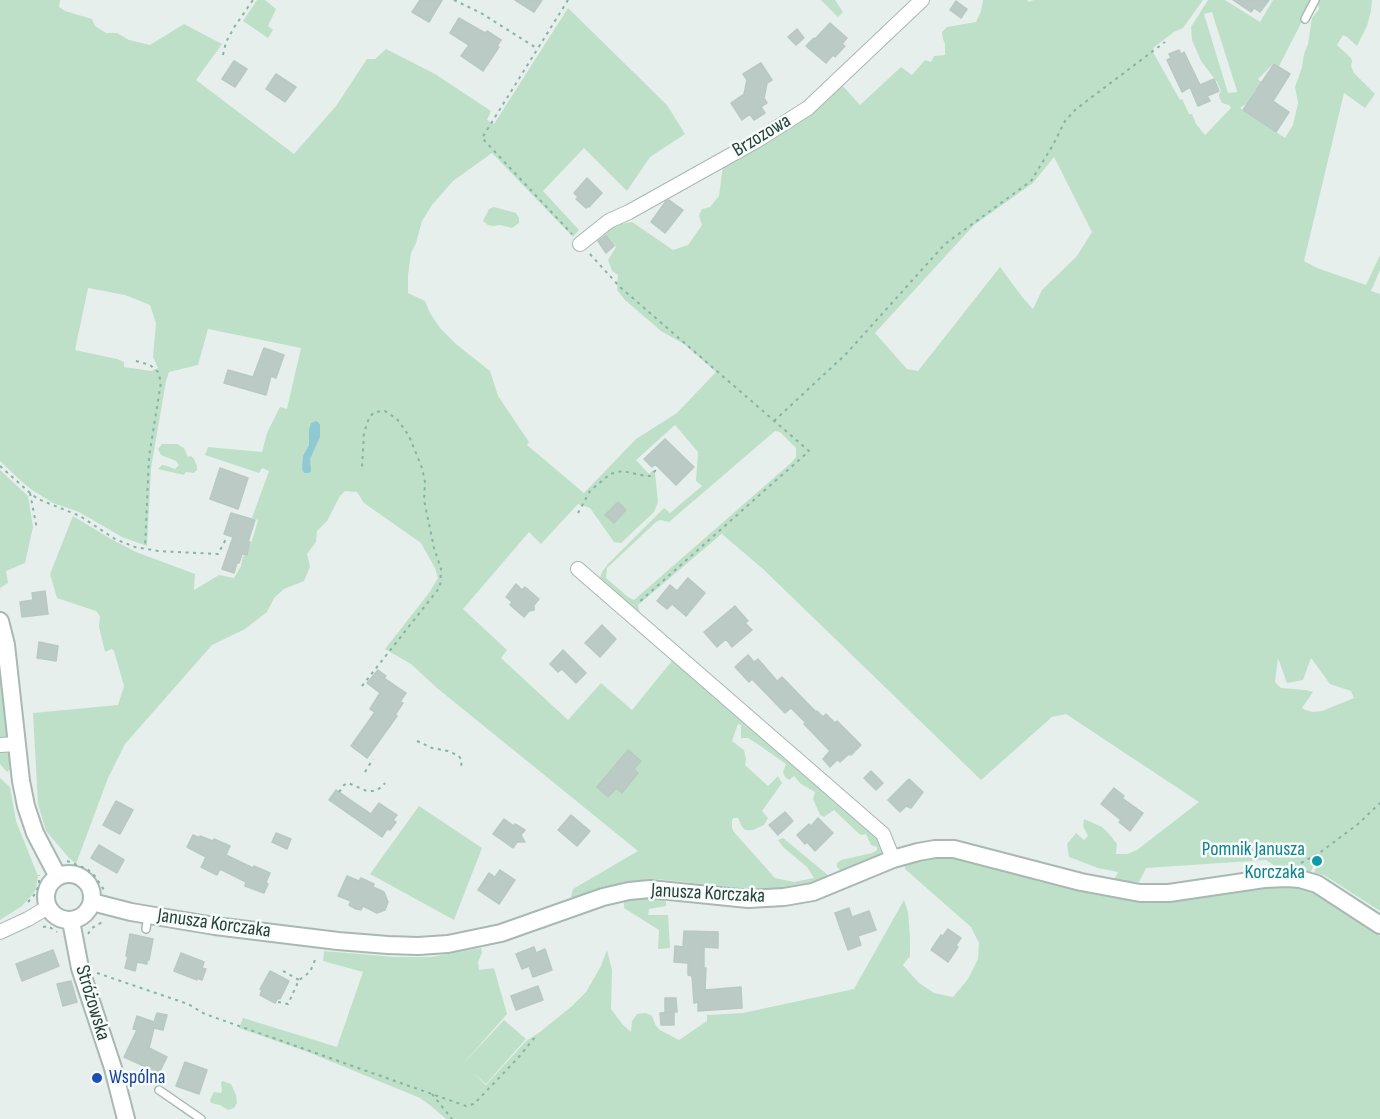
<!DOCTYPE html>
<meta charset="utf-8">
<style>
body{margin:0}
canvas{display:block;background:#e6efeb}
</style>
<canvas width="1380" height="1119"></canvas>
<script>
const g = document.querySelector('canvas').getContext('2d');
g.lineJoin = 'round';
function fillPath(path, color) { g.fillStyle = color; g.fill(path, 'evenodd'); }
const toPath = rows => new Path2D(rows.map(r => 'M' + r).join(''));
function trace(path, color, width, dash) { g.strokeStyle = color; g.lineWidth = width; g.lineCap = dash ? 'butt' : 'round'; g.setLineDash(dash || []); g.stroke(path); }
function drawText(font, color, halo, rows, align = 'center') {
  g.font = font + ' "Sofia Sans Condensed",sans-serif'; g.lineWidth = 5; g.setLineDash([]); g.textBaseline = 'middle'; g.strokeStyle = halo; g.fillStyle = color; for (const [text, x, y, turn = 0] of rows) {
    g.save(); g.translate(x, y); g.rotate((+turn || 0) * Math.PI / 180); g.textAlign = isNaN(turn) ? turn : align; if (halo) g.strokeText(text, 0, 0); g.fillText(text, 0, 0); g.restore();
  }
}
const green = toPath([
 [0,0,60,0,59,7,65,11,92,19,95,26,106,33,117,33,129,40,150,45,184,24,222,44,196,80,294,154,336,106,367,59,375,59,386,49,435,74,491,111,487,120,494,124,568,8,667,105,685,134,650,157,627,191,584,148,543,191,579,230,573,237,492,153,453,181,432,205,422,221,416,243,411,253,408,275,408,293,425,301,430,313,440,328,456,344,490,371,498,396,529,442,527,445,584,493,636,439,677,413,716,372,684,344,661,331,625,300,617,290,618,275,612,271,608,260,616,247,606,234,609,229,621,224,632,222,673,250,688,245,702,225,699,216,702,209,710,207,719,196,723,165,806,116,842,85,860,105,901,67,912,75,925,60,931,62,934,56,945,55,945,44,943,39,942,32,947,27,976,22,981,11,983,0,1028,0,1028,2,1034,0,1203,0,1183,28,1174,32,1154,47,1153,52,1180,100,1182,99,1189,114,1192,114,1196,124,1205,135,1231,108,1229,105,1222,103,1220,99,1219,95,1221,91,1217,82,1201,61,1192,40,1191,27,1208,0,1225,0,1260,22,1273,0,1313,0,1279,66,1274,63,1258,79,1266,86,1256,89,1246,104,1240,108,1285,138,1293,125,1298,103,1295,87,1302,67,1304,54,1308,44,1312,18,1319,9,1318,4,1319,0,1372,0,1371,11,1367,26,1357,46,1347,37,1343,35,1337,45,1351,58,1352,61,1351,66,1354,73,1375,94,1365,108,1344,93,1304,261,1317,268,1366,285,1380,255,1380,270,1371,291,1380,294,1380,911,1324,875,1314,873,1320,860,1316,858,1311,872,1292,868,1275,869,1275,866,1266,860,1146,868,1139,882,1114,880,1118,872,1098,868,1069,857,1067,844,1076,833,1084,840,1088,836,1083,826,1084,819,1102,827,1110,835,1117,844,1116,854,1127,854,1137,850,1199,802,1066,714,1052,717,981,780,763,569,722,534,738,520,638,605,640,614,600,583,600,578,602,572,608,564,664,508,670,513,702,486,696,481,698,452,675,425,636,460,649,474,653,470,655,473,658,502,654,512,621,543,614,542,590,508,578,504,541,544,529,532,463,609,507,650,501,658,568,720,601,683,632,710,676,656,881,838,885,853,882,857,842,872,837,867,837,863,841,860,872,853,877,850,877,847,871,845,866,834,861,835,857,832,834,810,824,817,820,815,813,799,815,792,801,784,794,776,789,780,785,777,783,772,786,764,756,743,748,738,741,738,741,725,738,724,732,741,744,750,746,759,745,765,768,786,778,776,782,783,762,811,768,818,764,825,753,830,745,830,741,825,738,818,733,818,732,821,732,828,734,832,775,878,794,882,814,878,807,867,783,847,778,840,783,838,823,871,830,877,830,879,798,888,756,891,685,882,655,879,632,881,602,887,576,897,571,897,573,889,638,851,437,688,411,664,385,649,429,593,438,578,435,568,421,543,364,503,357,492,345,491,340,496,327,521,317,531,316,542,307,554,310,567,304,581,284,589,274,598,267,612,245,629,212,645,125,744,108,778,76,864,69,858,46,831,38,804,33,713,118,705,124,686,114,651,112,649,105,652,99,627,100,616,96,611,57,598,50,574,73,516,111,539,136,552,195,574,194,590,219,575,234,578,241,566,243,556,247,555,254,534,258,520,252,518,269,471,262,468,259,473,205,455,208,447,262,452,267,433,280,407,287,409,301,348,208,329,198,365,169,372,166,381,151,468,147,546,122,537,79,512,53,503,32,490,21,481,0,461],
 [1212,12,1237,91,1237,92,1228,93,1204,14],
 [1054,157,1092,232,1077,256,1042,290,1033,309,1023,298,1000,267,918,371,907,369,875,333,974,225,1033,183],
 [88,288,125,295,150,305,156,323,153,357,158,368,151,371,124,367,124,362,117,359,75,350],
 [775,431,780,432,796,448,796,457,792,462,634,600,628,597,606,578,607,568,656,522,660,520,669,522],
 [1278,658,1287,683,1303,680,1311,658,1330,684,1351,691,1354,698,1322,711,1313,712,1305,710,1302,708,1313,692,1306,690,1281,688,1275,682],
 [257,0,265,0,276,9,268,26,273,30,268,38,243,21],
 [821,0,835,0,843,12,838,17],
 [494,207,516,213,519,218,519,223,512,228,500,225,494,226,488,225,483,221,489,209],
 [162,444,177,444,184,448,188,457,191,456,194,459,197,466,197,470,194,473,186,472,184,475,158,469,162,465,167,466,175,469,179,465,176,461,161,455,158,449],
 [0,470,28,496,33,527,25,563,6,571,8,583,0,588],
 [0,675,10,769,7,772,0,764],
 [0,778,10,787,16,821,38,876,36,889,33,894,22,906,0,920],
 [419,806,482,848,454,920,370,874],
 [932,858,958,859,997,865,1040,882,1066,886,1097,895,1152,903,1189,899,1268,888,1295,887,1321,894,1380,936,1380,1119,446,1119,431,1106,420,1098,308,1052,239,1028,243,1018,337,1047,363,972,323,961,324,951,395,957,431,957,481,948,482,953,478,962,479,970,494,968,507,1014,463,1064,504,1020,526,1039,486,1084,471,1071,486,1085,526,1041,540,1032,572,1006,586,992,601,966,607,950,612,970,611,1009,623,1025,631,1032,632,1021,637,1014,646,1013,652,1016,656,1026,660,1030,679,1040,707,1021,707,1015,743,1013,854,989,904,900,908,912,910,937,910,956,903,965,919,983,934,993,953,997,968,979,978,959,979,943,971,927,905,869,904,862],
 [662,898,666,902,666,906,649,909,648,915,668,915,670,948,658,949,659,930,624,908,624,902,631,899],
 [223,1081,231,1084,236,1095,237,1103,234,1108,228,1110,220,1105,211,1103,210,1100,214,1092,221,1093,222,1091,221,1082]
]);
const water = toPath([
 [316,421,319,423,320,425,320,437,310,459,311,471,309,473,304,473,302,469,303,456,309,445,309,430,311,423]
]);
const building = toPath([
 [420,0,442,0,429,22,412,12,420,0],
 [515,0,542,0,534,12,515,0],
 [1233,0,1269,0,1260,12,1254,8,1251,12,1233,0],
 [956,1,967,9,961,18,950,10,956,1],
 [459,18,485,33,487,31,501,40,497,46,499,47,483,71,461,56,469,45,450,33,459,18],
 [830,23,847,38,842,44,845,46,835,57,833,55,826,63,806,46,814,38,815,39,830,23],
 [797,29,804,38,796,45,788,37,797,29],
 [1179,50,1181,54,1184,52,1200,85,1214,79,1219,91,1207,96,1210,101,1198,106,1190,87,1182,92,1167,60,1171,58,1169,54,1179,50],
 [234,61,247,69,235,87,222,79,234,61],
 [761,63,772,80,767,83,764,98,767,103,761,107,765,113,754,120,750,114,742,120,731,103,744,94,747,80,743,74,761,63],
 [1274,64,1290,74,1273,101,1289,112,1276,132,1243,110,1274,64],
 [276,74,296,87,285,102,266,89,276,74],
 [587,178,602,193,589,207,588,206,586,208,576,199,578,197,574,193,587,178],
 [669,200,683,210,665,233,651,222,666,201,669,200],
 [606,235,614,246,606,253,598,241,606,235],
 [264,348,284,355,276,378,271,376,266,395,224,383,228,370,253,377,264,348],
 [665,439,694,467,676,485,655,464,652,467,644,459,665,439],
 [220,468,248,478,238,509,210,499,220,468],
 [618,502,626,510,614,523,605,515,618,502],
 [231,513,255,520,248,542,250,542,247,555,242,554,239,563,237,563,234,573,222,569,233,537,224,534,231,513],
 [688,578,705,593,686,616,672,604,667,609,657,601,670,585,677,591,688,578],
 [516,584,522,590,525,587,539,599,534,605,534,610,529,611,524,617,510,605,512,602,506,597,516,584],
 [45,591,48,614,22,617,20,602,33,600,32,593,45,591],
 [735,606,748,621,745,623,752,630,732,647,726,639,717,647,704,632,735,606],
 [602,625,616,639,600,657,585,643,602,625],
 [39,642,58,646,56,661,37,658,39,642],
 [563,650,586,673,576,683,562,669,558,672,550,664,563,650],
 [748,655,754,662,758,659,777,681,782,677,816,712,817,711,823,717,826,714,835,723,837,721,861,745,851,755,849,754,840,762,837,760,830,767,823,759,830,751,804,724,806,723,791,708,785,713,752,679,749,682,735,667,748,655],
 [378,670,386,676,384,678,406,693,400,702,403,703,395,715,397,716,367,758,351,746,375,712,370,709,380,693,367,683,378,670],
 [628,750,641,761,634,769,638,773,622,793,616,788,608,797,597,787,628,750],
 [871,771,883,783,876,790,864,778,871,771],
 [909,779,923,792,911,808,906,806,900,812,888,800,909,779],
 [1114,788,1124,796,1122,798,1143,813,1130,831,1119,822,1121,820,1101,804,1114,788],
 [336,790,371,814,379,803,397,815,393,820,396,822,390,830,387,829,382,837,329,800,336,790],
 [116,801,133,810,120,834,103,825,116,801],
 [785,812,793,821,778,835,769,825,785,812],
 [571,815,590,831,577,846,558,830,571,815],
 [818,818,833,833,815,851,807,842,805,844,797,835,809,824,811,826,818,818],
 [504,819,514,826,515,824,525,830,521,835,525,842,517,842,513,848,493,834,504,819],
 [276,833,291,839,287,849,272,842,276,833],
 [193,835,200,838,200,836,213,841,214,839,230,846,226,855,253,868,254,866,270,873,266,882,268,884,264,893,245,886,246,882,220,869,217,875,201,867,206,857,187,847,193,835],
 [99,845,124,860,117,873,91,858,99,845],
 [500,870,515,880,499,904,478,890,489,873,495,877,500,870],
 [347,876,359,881,361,878,374,884,373,887,384,892,388,902,385,910,377,913,363,906,361,910,356,909,349,905,351,901,338,896,347,876],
 [849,908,852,917,869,911,876,930,858,936,861,945,848,950,835,913,849,908],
 [948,929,961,938,956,945,958,947,948,962,931,950,941,935,943,936,948,929],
 [684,931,718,932,718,948,704,947,704,968,706,968,705,990,741,987,742,1008,698,1011,698,1002,694,1003,692,976,688,975,688,963,674,962,675,946,683,947,684,931],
 [130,934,153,939,149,960,147,960,147,964,137,962,135,971,125,968,128,956,126,956,130,934],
 [534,947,536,953,545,949,552,970,533,977,529,966,522,969,516,954,534,947],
 [53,950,59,966,22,981,16,964,53,950],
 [181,953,204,962,202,968,206,969,202,980,197,978,197,980,174,971,181,953],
 [270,971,289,981,280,999,278,998,275,1003,260,995,262,990,260,989,270,971],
 [71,981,77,1002,63,1006,57,984,71,981],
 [538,986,543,1000,516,1010,511,996,538,986],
 [665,998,676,998,677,1012,665,1012,665,998],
 [674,1012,674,1025,661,1025,660,1013,674,1012],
 [157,1013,167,1015,163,1030,154,1028,149,1048,167,1057,159,1073,124,1057,137,1030,133,1029,137,1016,154,1022,157,1013],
 [185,1062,207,1070,199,1094,176,1086,185,1062]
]);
const path = toPath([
 [454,0,481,13,538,49],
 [568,0,482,138,572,234],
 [223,55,226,42,235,26,253,0],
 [590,254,620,287,809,451,637,604],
 [136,361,150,365,158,372,161,382,149,457,145,548],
 [774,421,846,354,945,244,1031,181,1053,145,1065,121,1076,109,1165,42],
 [0,466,30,493,38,499,80,516,115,539,135,547,158,551,218,554,226,539],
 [30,493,37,529],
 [578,513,590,491,610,474,622,471,646,476,650,476,656,470],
 [362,686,440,587,441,569,434,548,424,500,425,482,422,468,409,436,397,419,385,411,374,412,369,418,364,433,362,467],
 [417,741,432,748,448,751,459,756,462,761,461,766],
 [365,772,373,759],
 [339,792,344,785,348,783,367,791,374,791,382,787,385,783],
 [67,861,87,869,94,875,104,890],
 [1301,863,1322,851,1358,824,1380,803],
 [28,902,35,894,39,885,39,875],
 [43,927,48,926,57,932],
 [88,934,92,928,104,921],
 [283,971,299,980],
 [97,973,188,1004,205,1014,466,1106,474,1104,518,1058,536,1036],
 [278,1002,288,1004,299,980,310,972,315,960],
 [432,1094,452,1119]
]);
const service = toPath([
 [1305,19,1315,0],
 [146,929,148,915],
 [159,1090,201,1119]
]);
const minor = toPath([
 [580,244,609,221,629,212,756,141,808,108,922,0],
 [578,569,883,834,893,859],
 [0,745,17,744],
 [0,932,28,919,48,907]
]);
const tertiary = toPath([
 [0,621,6,645,21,781,26,806,35,833,58,877],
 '46 897a23 23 0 1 1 46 0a23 23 0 1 1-46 0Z',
 [92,902,131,912,215,926,338,941,388,945,418,946,448,944,501,933,603,897,629,891,650,889,748,899,784,897,813,892,893,859,918,852,935,849,954,849,1081,882,1140,893,1169,893,1264,879,1287,878,1300,879,1317,884,1380,925],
 [71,921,80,968,113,1068,126,1119]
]);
const markers = [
 [1317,861,6,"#0f9aa8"],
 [97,1078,6,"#1a4fb4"]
];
const streetNames = [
 ["Brzozowa",762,136,-31],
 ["Janusza Korczaka",708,894,3],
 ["Janusza Korczaka",214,924,8],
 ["Stróżowska",92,1003,73]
];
const cultureNames = [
 ["Pomnik Janusza",1305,850],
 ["Korczaka",1305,873]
];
const transitNames = [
 ["Wspólna",109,1078]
];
fillPath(green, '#bfe0c8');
fillPath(water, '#8ec9d4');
fillPath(building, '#bbcac4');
trace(building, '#b8c9c2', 1.5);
trace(service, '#a8b8b2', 10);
trace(minor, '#a8b8b2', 16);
trace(tertiary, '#a8b8b2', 20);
trace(path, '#86b3a5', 2, [3, 4.5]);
trace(service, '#fff', 7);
trace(minor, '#fff', 14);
trace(tertiary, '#fff', 16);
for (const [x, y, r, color] of markers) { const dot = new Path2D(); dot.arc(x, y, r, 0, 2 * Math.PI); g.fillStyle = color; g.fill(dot); trace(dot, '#f7fbf9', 2); }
drawText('20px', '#24423a', '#f7fbf9', streetNames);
drawText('20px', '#0d838f', '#f7fbf9', cultureNames, 'right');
drawText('20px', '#164399', '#f7fbf9', transitNames, 'left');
</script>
